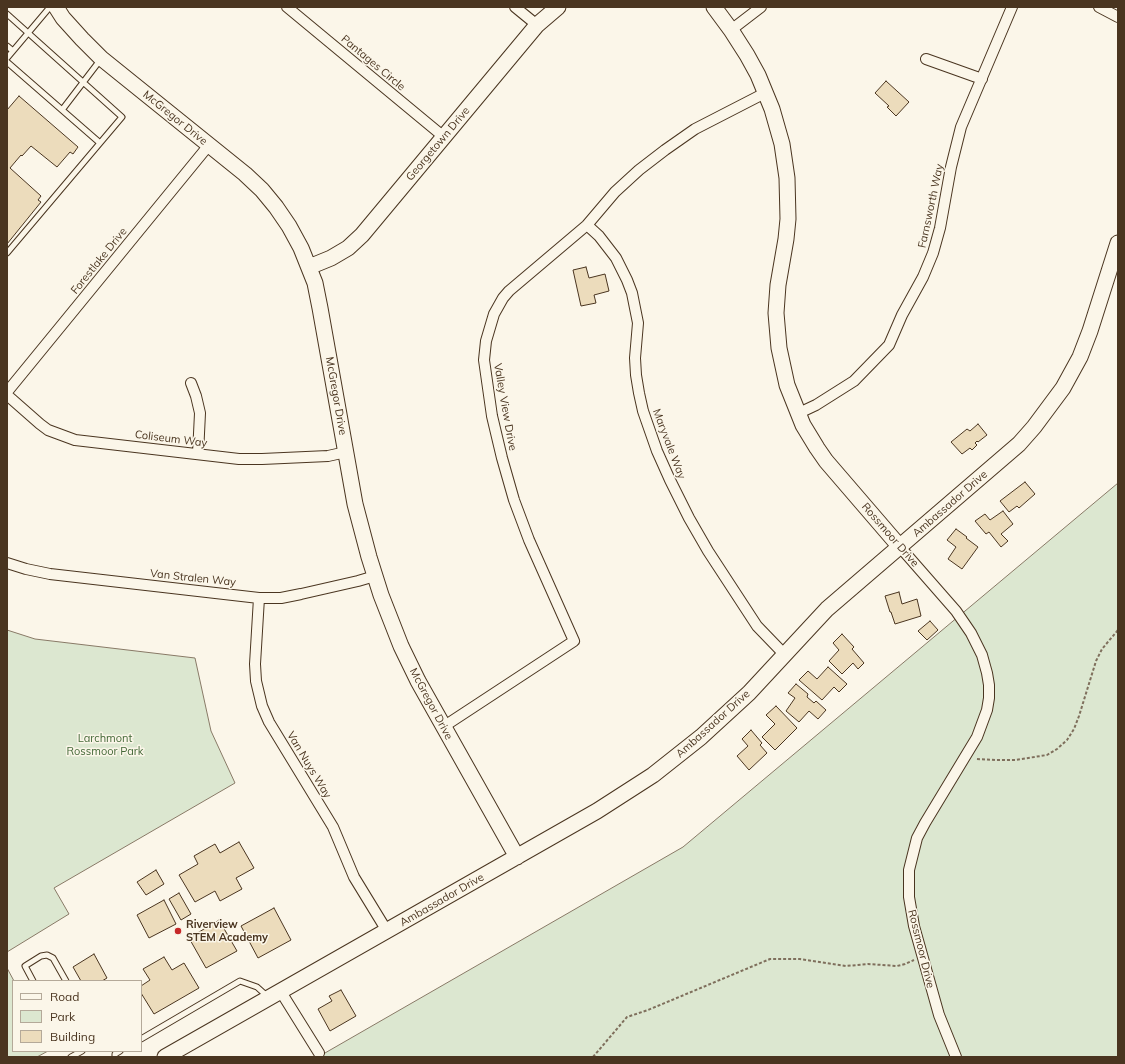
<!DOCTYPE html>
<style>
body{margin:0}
#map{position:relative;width:1125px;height:1064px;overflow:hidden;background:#fbf6e9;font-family:Mulish,sans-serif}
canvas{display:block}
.frame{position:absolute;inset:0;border:8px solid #4a3520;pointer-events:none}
.legend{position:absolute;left:12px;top:980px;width:130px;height:72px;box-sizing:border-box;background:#fbf6e9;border:1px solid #b4a999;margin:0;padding:5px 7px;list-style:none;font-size:12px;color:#4a3520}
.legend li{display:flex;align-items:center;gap:8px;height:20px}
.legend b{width:20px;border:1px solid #b4a999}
</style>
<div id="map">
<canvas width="1125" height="1064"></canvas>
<div class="frame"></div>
<ul class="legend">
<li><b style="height:5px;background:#fbf6e9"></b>Road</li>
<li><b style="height:11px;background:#dce7d0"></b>Park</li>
<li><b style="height:11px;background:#ecdcbc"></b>Building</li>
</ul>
</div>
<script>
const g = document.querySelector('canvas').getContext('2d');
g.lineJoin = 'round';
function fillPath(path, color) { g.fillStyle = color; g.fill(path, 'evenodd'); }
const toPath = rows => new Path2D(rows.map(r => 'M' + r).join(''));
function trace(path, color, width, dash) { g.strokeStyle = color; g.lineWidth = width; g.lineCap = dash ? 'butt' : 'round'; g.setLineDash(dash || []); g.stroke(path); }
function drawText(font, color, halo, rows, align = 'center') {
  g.font = font + ' Mulish,sans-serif'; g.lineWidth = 3; g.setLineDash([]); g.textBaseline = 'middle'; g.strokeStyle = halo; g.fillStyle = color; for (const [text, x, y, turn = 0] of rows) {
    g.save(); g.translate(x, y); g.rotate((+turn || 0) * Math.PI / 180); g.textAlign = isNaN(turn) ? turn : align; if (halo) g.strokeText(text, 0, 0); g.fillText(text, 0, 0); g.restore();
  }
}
const green = toPath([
 [1118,483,1118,1057,318,1057,683,847,1118,483],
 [7,630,35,639,195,658,211,731,235,783,54,888,69,914,7,952,7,630],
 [7,968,14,981,13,981,13,1051,48,1051,37,1057,7,1057,7,968]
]);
const building = toPath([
 [886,81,909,102,896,116,887,107,889,106,875,93,886,81],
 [19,96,78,147,73,154,70,152,57,167,31,146,22,156,21,155,10,168,41,196,38,200,41,202,7,244,7,110,19,96],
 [586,267,589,278,605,274,609,291,594,295,596,303,581,306,573,270,586,267],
 [978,424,987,435,978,442,977,441,975,443,977,445,972,450,970,448,962,454,951,442,967,429,970,431,978,424],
 [1025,482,1035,494,1019,508,1017,506,1009,512,1000,501,1025,482],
 [1003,511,1013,524,1001,534,1008,541,1001,547,989,532,986,534,975,521,985,514,990,520,1003,511],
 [956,529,967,537,966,538,978,547,962,569,948,559,956,547,947,540,956,529],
 [899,592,902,604,917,599,921,616,895,624,891,612,890,612,885,596,899,592],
 [930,621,938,630,927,640,918,631,930,621],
 [842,634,854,647,852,649,864,663,858,669,853,663,842,674,829,661,839,650,833,643,842,634],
 [828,667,847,684,839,692,834,687,822,700,799,680,808,671,817,679,828,667],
 [796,684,808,694,807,697,814,703,816,701,826,710,818,719,809,711,799,722,786,711,795,698,788,693,796,684],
 [776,706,797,728,775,750,762,737,775,724,766,715,776,706],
 [751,730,762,743,760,745,767,753,749,770,737,756,748,746,742,739,751,730],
 [239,842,254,868,236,878,242,889,220,901,215,891,195,902,179,875,198,864,194,856,215,844,220,853,239,842],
 [156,870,164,884,146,895,137,882,156,870],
 [179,893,191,914,181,920,169,899,179,893],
 [164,900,176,924,149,938,137,915,164,900],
 [274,908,291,940,258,958,241,926,274,908],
 [219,920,237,951,206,968,189,938,219,920],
 [94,954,107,978,102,981,81,981,73,967,94,954],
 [164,957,172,970,184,963,199,988,154,1014,141,993,141,986,150,980,143,969,164,957],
 [341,990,356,1016,330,1031,318,1009,332,1001,329,996,341,990]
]);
const path = toPath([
 [977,759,995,760,1015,760,1047,755,1057,749,1067,740,1074,729,1079,716,1096,661,1102,649,1118,630],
 [593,1057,627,1017,648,1010,770,959,800,959,846,966,868,964,897,966,905,964,914,960]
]);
const lane = toPath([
 [7,14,122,117,100,143],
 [7,46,13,51],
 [7,58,50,7],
 [7,62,100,143,7,253],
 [62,110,101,59],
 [33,981,25,966,41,956,47,955,53,958,66,981],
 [141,1039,240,981,257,987,267,996],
 [71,1057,82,1051],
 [115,1057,115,1054,120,1051]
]);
const street = toPath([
 [287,7,444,137],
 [515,7,537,25],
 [1099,7,1118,17],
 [731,30,761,7],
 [926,59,982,79],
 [587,225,599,236,616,258,627,280,632,293,638,323,635,358,636,375,639,393,643,411,657,451,670,480,689,518,708,551,757,626,784,654],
 [191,383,196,396,200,413,198,454],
 [7,392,209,145],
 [7,395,40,424,48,430,75,440,239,459,262,459,328,456,346,452],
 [799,413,816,405,854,381,889,345,902,315,923,277,933,253,940,228,951,167,961,127,1012,7],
 [900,547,956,611,971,633,982,655,987,673,989,685,989,698,987,710,977,737,925,823,917,838,909,870,909,897,914,926,939,1015,956,1057],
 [7,563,26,569,50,574,259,598,281,598,301,594,358,581,375,576],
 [259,598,255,664,256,681,262,706,269,722,333,827,354,877,387,931],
 [443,727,574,641,529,540,514,500,502,458,492,416,484,360,486,341,494,314,503,298,509,291,587,225,615,192,639,170,665,150,695,129,765,93],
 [281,992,319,1053]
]);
const secondary = toPath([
 [56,7,63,18,82,39,101,58,245,174,262,190,276,207,289,226,301,248,315,283,320,308,355,504,369,557,381,595,401,646,418,681,517,857],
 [714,7,731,30,747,55,758,75,772,109,782,144,787,178,788,219,786,239,778,285,776,313,779,348,787,385,803,425,817,448,826,461,900,547],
 [309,267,331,258,348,248,362,235,537,25,558,7],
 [165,1057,597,811,653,775,701,737,749,693,827,609,1019,444,1034,427,1063,388,1080,357,1090,331,1118,243]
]);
const markers = [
 [178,931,4,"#c62828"]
];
const streetNames = [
 ["Pantages Circle",373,63,40],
 ["McGregor Drive",175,118,39],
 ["Georgetown Drive",438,144,-50],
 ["Farnsworth Way",931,206,-78],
 ["Forestlake Drive",99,261,-51],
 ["McGregor Drive",336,396,80],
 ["Valley View Drive",505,407,80],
 ["Coliseum Way",171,439,7],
 ["Maryvale Way",669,444,69],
 ["Ambassador Drive",950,504,-41],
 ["Rossmoor Drive",890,535,49],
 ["Van Stralen Way",193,578,6],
 ["McGregor Drive",431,704,62],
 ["Ambassador Drive",713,724,-42],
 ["Van Nuys Way",309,765,59],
 ["Ambassador Drive",442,900,-30],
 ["Rossmoor Drive",921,949,76]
];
const parkNames = [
 ["Larchmont",105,739],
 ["Rossmoor Park",105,752]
];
const poiNames = [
 ["Riverview",186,925],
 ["STEM Academy",186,938]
];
fillPath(green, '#dce7d0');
trace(green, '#887966', 1);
fillPath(building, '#ecdcbc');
trace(building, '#4a3520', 1);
trace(lane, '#4a3520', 7);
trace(street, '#4a3520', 12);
trace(secondary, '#4a3520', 17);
trace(path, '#7f6f5c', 2, [3, 2]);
trace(lane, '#fbf6e9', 5);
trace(street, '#fbf6e9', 10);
trace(secondary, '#fbf6e9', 15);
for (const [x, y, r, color] of markers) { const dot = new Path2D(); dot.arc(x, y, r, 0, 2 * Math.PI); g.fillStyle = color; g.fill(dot); trace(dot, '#fbf6e9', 1.5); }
drawText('11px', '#4a3520', '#fbf6e9', streetNames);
drawText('11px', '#436837', '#fbf6e9', parkNames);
drawText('bold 11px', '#4a3520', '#fbf6e9', poiNames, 'left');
</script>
